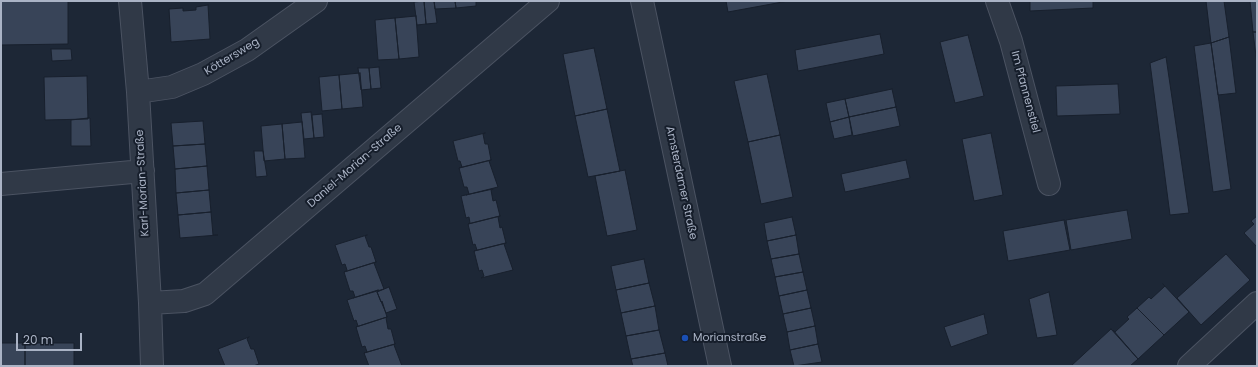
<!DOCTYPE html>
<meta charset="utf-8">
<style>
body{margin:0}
#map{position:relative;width:1258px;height:367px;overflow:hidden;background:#1d2736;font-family:Poppins,sans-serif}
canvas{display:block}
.frame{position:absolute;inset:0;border:2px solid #aab3c5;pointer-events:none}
.scale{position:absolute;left:16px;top:333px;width:66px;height:18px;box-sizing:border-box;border:2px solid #aab3c5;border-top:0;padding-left:5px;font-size:12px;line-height:14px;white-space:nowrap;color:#aab3c5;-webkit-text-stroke:3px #161e2b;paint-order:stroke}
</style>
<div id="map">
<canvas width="1258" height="367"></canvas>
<div class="frame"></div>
<div class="scale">20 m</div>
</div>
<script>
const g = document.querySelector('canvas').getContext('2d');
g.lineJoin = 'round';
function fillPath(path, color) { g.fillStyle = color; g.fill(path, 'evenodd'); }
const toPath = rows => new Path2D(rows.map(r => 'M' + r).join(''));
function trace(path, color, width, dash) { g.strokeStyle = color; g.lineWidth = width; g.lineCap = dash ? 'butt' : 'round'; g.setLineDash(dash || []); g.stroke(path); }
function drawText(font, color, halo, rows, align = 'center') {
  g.font = font + ' Poppins,sans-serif'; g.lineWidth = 4; g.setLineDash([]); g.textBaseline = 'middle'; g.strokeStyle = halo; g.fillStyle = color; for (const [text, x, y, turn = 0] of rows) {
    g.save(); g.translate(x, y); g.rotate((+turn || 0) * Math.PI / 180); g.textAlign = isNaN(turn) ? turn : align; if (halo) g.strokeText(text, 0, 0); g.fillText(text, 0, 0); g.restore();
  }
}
const building = toPath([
 [1,1,68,1,68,44,1,45,1,1],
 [424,1,426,24,417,25,414,2,424,1],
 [424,1,434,1,437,23,426,24,424,1],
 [434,1,455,1,456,8,435,9,434,1],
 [455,1,476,1,476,6,456,8,455,1],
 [726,1,788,1,728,12,726,1],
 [1030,1,1093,1,1093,8,1030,11,1030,1],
 [1206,1,1224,1,1229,37,1211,43,1206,1],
 [1250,1,1257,1,1257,32,1253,32,1250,1],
 [208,5,210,39,171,42,169,9,183,8,183,11,196,10,196,7,208,5],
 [416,16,419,57,399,59,395,18,416,16],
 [395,18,399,59,378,60,375,20,395,18],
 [1253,32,1257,32,1257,64,1253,32],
 [880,34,884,54,798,71,795,50,880,34],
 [968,35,984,96,955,103,940,42,968,35],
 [1229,37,1236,93,1218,95,1211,43,1229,37],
 [1211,43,1231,189,1213,192,1194,46,1211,43],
 [594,48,607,109,575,116,563,54,594,48],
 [51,49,71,49,72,60,52,61,51,49],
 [1166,57,1189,213,1170,215,1150,63,1166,57],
 [379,67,381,88,371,89,369,68,379,67],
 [358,68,369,68,371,89,361,90,358,68],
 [360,73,363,107,342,109,339,75,360,73],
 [767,74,780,135,748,142,734,81,767,74],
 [339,75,342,109,322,111,319,77,339,75],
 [87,76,88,119,45,120,44,77,87,76],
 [1118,84,1120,114,1057,116,1056,86,1118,84],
 [892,89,896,107,849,117,845,99,892,89],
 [845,99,849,117,830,122,826,103,845,99],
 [896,107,900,126,853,136,849,117,896,107],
 [607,109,620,171,588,177,575,116,607,109],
 [311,112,314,138,304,139,301,113,311,112],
 [322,114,324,137,314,138,312,115,322,114],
 [849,117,852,135,834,139,830,122,849,117],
 [88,118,90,118,91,146,71,146,71,120,88,118],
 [203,121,205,144,173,146,171,123,203,121],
 [302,122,305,158,285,159,282,124,302,122],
 [282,124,285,159,264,161,261,126,282,124],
 [485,133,483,134,485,144,488,144,491,160,459,168,462,167,460,161,458,161,453,141,485,133],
 [991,133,1003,195,974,201,962,139,991,133],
 [780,135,793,197,761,204,748,142,780,135],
 [205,144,207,166,175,169,173,146,205,144],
 [254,151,263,151,267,176,256,177,254,151],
 [491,160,489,161,498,187,466,195,469,194,467,187,464,187,459,168,491,160],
 [906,160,910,178,845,192,841,174,906,160],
 [207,166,209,190,176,193,175,169,207,166],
 [625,170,637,230,607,236,595,176,625,170],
 [493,189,491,190,493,201,496,200,500,216,468,224,470,223,469,217,466,218,461,196,493,189],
 [209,190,211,212,178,215,176,193,209,190],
 [1127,210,1132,239,1071,250,1066,220,1127,210],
 [211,212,213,235,218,235,180,238,178,215,211,212],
 [500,216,498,217,500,228,502,227,506,243,474,251,477,250,475,244,473,245,468,224,500,216],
 [1257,216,1257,247,1244,233,1254,224,1251,221,1257,216],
 [792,217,796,235,767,241,764,223,792,217],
 [1064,220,1070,250,1008,261,1003,231,1064,220],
 [367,235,365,236,369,247,371,247,376,262,344,272,347,270,345,264,342,265,335,245,367,235],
 [796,235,799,254,771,259,767,241,796,235],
 [506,243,504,244,513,270,481,278,484,276,482,270,479,271,474,251,506,243],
 [799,254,803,272,775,277,771,259,799,254],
 [1226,254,1250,280,1201,325,1177,298,1226,254],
 [644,259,649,283,616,290,611,266,644,259],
 [376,262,374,263,384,289,353,298,355,297,353,291,350,291,344,272,376,262],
 [803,272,807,290,779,296,775,277,803,272],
 [649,283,655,306,621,313,616,290,649,283],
 [1163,284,1189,312,1164,335,1137,308,1149,297,1151,299,1165,286,1163,284],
 [389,287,397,309,386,313,377,292,389,287],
 [378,290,377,292,381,302,382,301,387,317,356,327,358,326,356,320,354,321,347,300,378,290],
 [807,290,811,308,783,314,779,296,807,290],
 [1049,292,1057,335,1037,338,1029,299,1049,292],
 [655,306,659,330,626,336,621,313,655,306],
 [811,308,815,326,787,332,783,314,811,308],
 [1137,308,1164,335,1138,359,1113,330,1115,332,1129,319,1127,317,1137,308],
 [984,314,988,334,951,347,944,327,984,314],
 [387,317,386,318,388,329,391,329,395,344,364,353,367,352,365,346,362,347,356,327,387,317],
 [815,326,818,344,790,350,787,332,815,326],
 [1111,329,1138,359,1130,366,1071,366,1111,329],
 [659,330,665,353,631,359,626,336,659,330],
 [249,337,247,339,251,349,254,349,259,364,253,366,225,366,218,349,249,337],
 [1,343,25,343,25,366,1,366,1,343],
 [25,343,74,343,74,366,25,366,25,343],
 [395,344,394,345,402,366,369,366,364,353,395,344],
 [818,344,822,362,794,366,790,350,818,344],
 [665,353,668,366,633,366,631,359,665,353]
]);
const minor = toPath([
 [130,1,138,92,150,303,152,366],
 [642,1,720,366],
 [997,1,1011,41,1049,184],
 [138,92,172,87,203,74,247,50,316,1],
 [1,184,143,171],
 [150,303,184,301,205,294,548,1],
 [1189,366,1257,303]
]);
const markers = [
 [685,338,4,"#1a4fb4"]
];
const streetNames = [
 ["Köttersweg",232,57,-31],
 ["Im Pfannenstiel",1025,92,75],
 ["Daniel-Morian-Straße",355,166,-41],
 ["Karl-Morian-Straße",143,183,-93],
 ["Amsterdamer Straße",681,183,78]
];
const poiNames = [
 ["Morianstraße",693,338]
];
fillPath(building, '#384458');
trace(building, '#18202d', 1);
trace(minor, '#4b5362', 24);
trace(minor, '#303947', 22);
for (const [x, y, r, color] of markers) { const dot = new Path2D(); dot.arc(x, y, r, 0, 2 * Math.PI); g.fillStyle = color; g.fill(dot); trace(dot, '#161e2b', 1.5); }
drawText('11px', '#aab3c5', '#161e2b', streetNames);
drawText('11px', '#aab3c5', '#161e2b', poiNames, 'left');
</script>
